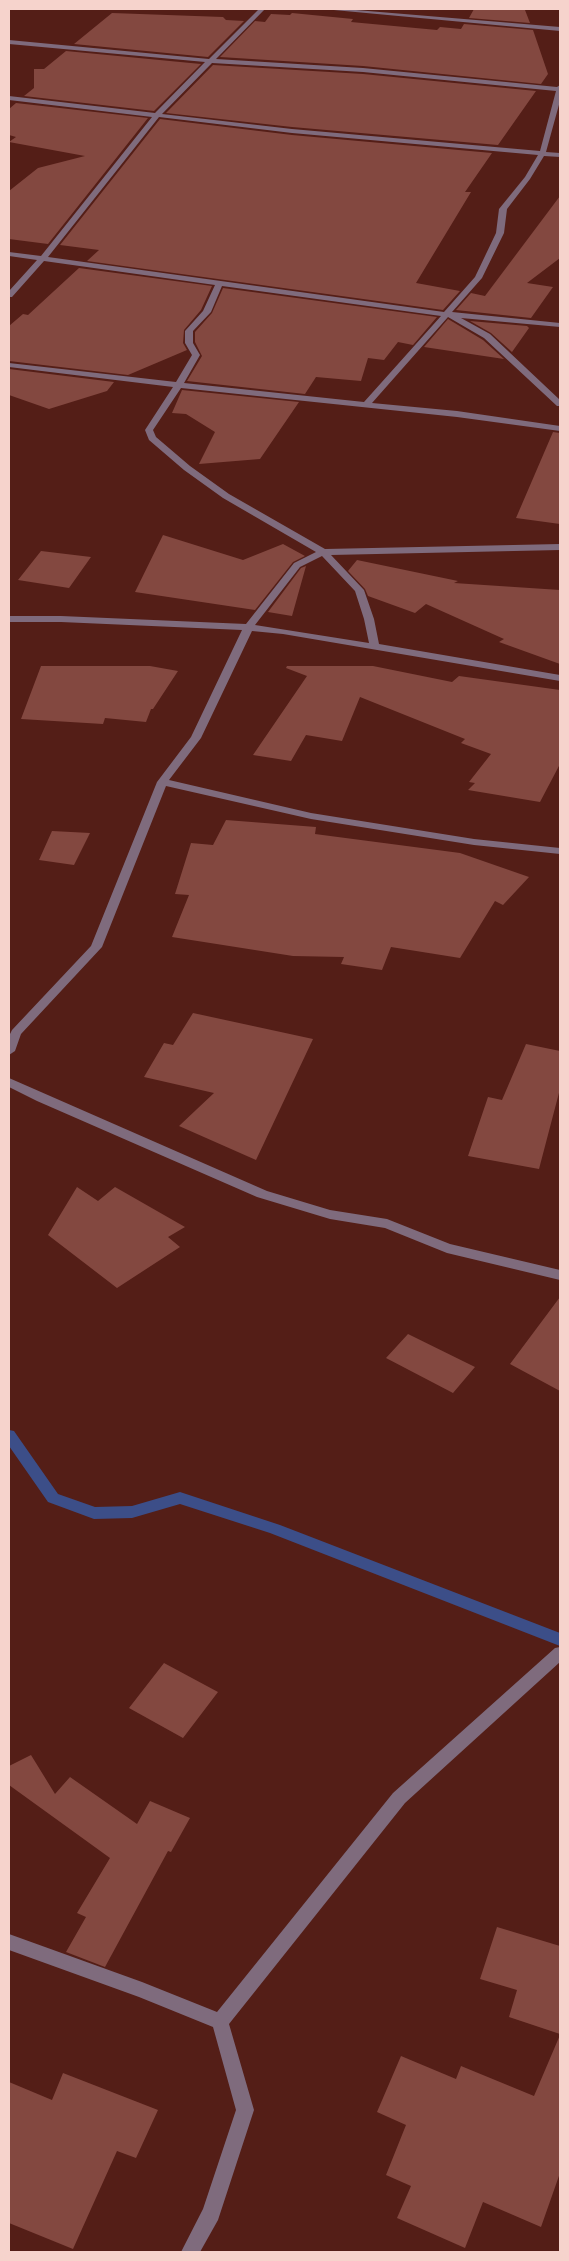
<!DOCTYPE html>
<style>
body{margin:0}
#map{position:relative;width:569px;height:2261px;overflow:hidden;background:#541e17;font-family:Overpass,sans-serif}
canvas{display:block}
.frame{position:absolute;inset:0;border:10px solid #f6d3cc;pointer-events:none}
</style>
<div id="map">
<canvas width="569" height="2261"></canvas>
<div class="frame"></div>
</div>
<script>
const g = document.querySelector('canvas').getContext('2d');
g.lineJoin = 'round';
const toPath = rows => new Path2D(rows.map(r => 'M' + r).join(''));
function fillPath(path, color) { g.fillStyle = color; g.fill(path, 'evenodd'); }
const stream = toPath([
 [9,1430,14,1431,58,1494,95,1507,132,1506,180,1492,280,1525,560,1633,560,1646,270,1533,180,1504,132,1518,94,1519,48,1502,9,1446,9,1430]
]);
const building = toPath([
 [474,9,525,10,530,23,469,18],
 [112,13,223,17,226,20,244,21,208,57,74,44],
 [292,13,353,19,351,22,437,30,440,27,461,29,464,24,533,30,548,74,541,84,363,66,220,57,255,21,265,22,271,14,290,15],
 [66,51,201,64,154,111,24,96,34,88,34,69,44,69],
 [213,65,363,74,536,91,498,145,292,127,166,113],
 [16,103,148,118,48,244,9,239,9,191,38,168,85,156,9,142,16,137,9,135,9,109],
 [160,119,292,135,492,153,465,192,471,192,416,283,460,291,443,310,87,261,99,250,60,245],
 [560,196,560,258,527,283,553,287,531,318,456,310,471,293,485,296],
 [79,268,212,286,201,310,184,330,183,343,187,350,128,375,9,361,9,326,23,314,28,315],
 [223,288,437,317,413,345,398,342,384,360,368,358,361,381,316,377,305,394,187,381,202,356,195,342,195,332,212,313],
 [448,319,483,340,504,359,424,347],
 [470,321,527,326,529,328,512,352,491,333],
 [9,369,114,382,107,391,49,409,9,395],
 [182,390,299,402,260,459,199,464,215,432,186,414,172,413],
 [553,432,560,433,560,524,516,518],
 [163,535,243,560,283,544,305,556,293,562,255,610,135,592],
 [41,551,91,557,69,588,18,580],
 [357,560,458,581,454,583,560,590,560,664,499,642,504,639,426,604,415,613,368,596,365,589,348,571],
 [306,566,292,616,268,612,301,568],
 [41,666,150,666,178,671,153,709,151,709,146,722,105,718,103,724,21,719],
 [287,666,373,666,452,682,459,676,560,690,560,764,540,802,468,790,475,783,469,782,491,754,461,743,465,739,360,697,342,741,306,735,291,761,253,755,307,676,286,668],
 [226,820,316,827,315,834,460,853,529,877,503,905,495,901,460,958,391,947,382,970,341,964,344,957,293,956,172,937,189,895,175,894,191,843,213,845],
 [52,831,90,833,74,865,39,860],
 [193,1013,313,1039,256,1160,179,1126,214,1093,144,1077,164,1043,173,1045],
 [526,1044,560,1051,560,1089,539,1169,468,1156,488,1097,502,1100],
 [77,1187,98,1201,115,1187,185,1227,168,1237,180,1247,117,1288,48,1235],
 [560,1297,560,1391,510,1364],
 [408,1334,475,1367,453,1393,386,1358],
 [164,1663,218,1692,183,1738,129,1708],
 [31,1755,55,1794,70,1777,137,1824,150,1801,190,1818,171,1852,168,1851,105,1967,66,1952,86,1917,77,1913,110,1858,9,1785,9,1766],
 [497,1927,560,1946,560,2034,509,2017,517,1990,480,1979],
 [560,2035,560,2173,541,2227,483,2202,465,2248,397,2218,411,2186,386,2175,406,2125,377,2112,401,2056,456,2079,461,2066,534,2096],
 [63,2073,158,2110,136,2158,117,2151,73,2249,9,2223,9,2082,52,2100]
]);
const minor = toPath([
 [259,9,265,9,216,59,363,68,557,87,560,85,560,101,546,152,560,153,560,157,544,156,530,179,507,209,504,233,482,278,452,312,560,323,560,327,461,318,490,334,560,400,560,406,557,406,484,338,448,317,372,403,457,411,560,426,560,431,457,417,181,388,153,430,156,437,190,466,229,494,325,549,560,544,560,550,331,555,364,590,374,619,379,644,560,675,560,681,283,634,252,631,201,738,169,780,311,813,474,839,560,848,560,854,474,845,311,819,166,786,102,947,21,1034,15,1051,9,1055,9,1036,12,1030,91,946,157,782,191,737,242,630,61,622,9,622,9,616,61,616,246,624,294,563,316,552,223,498,184,470,149,440,145,430,173,387,9,367,9,363,176,382,192,355,185,343,185,331,203,311,215,285,44,261,12,297,9,297,9,291,37,260,9,256,9,252,41,256,152,117,9,100,9,96,155,113,205,62,9,44,9,40,209,59,259,9],
 [212,63,363,72,556,91,540,151,292,129,162,114,212,63],
 [159,117,292,133,538,155,525,177,499,209,496,233,475,277,444,312,48,257,159,117],
 [222,286,441,316,364,402,184,383,200,355,193,343,193,331,211,312,222,286],
 [322,556,355,591,364,619,369,643,255,625,300,567,322,556],
 [323,9,344,9,560,27,560,31,323,9],
 [9,1078,267,1191,330,1210,387,1219,450,1244,560,1270,560,1280,447,1253,385,1228,330,1219,257,1197,37,1101,9,1087,9,1078],
 [560,1647,560,1662,405,1803,229,2024,254,2110,218,2220,200,2252,181,2252,203,2209,236,2110,213,2027,139,1997,9,1950,9,1934,142,1982,217,2012,393,1793,555,1648,560,1647]
]);
fillPath(stream, '#3c4e88');
fillPath(building, '#834840');
fillPath(minor, '#7f6b7d');
</script>
